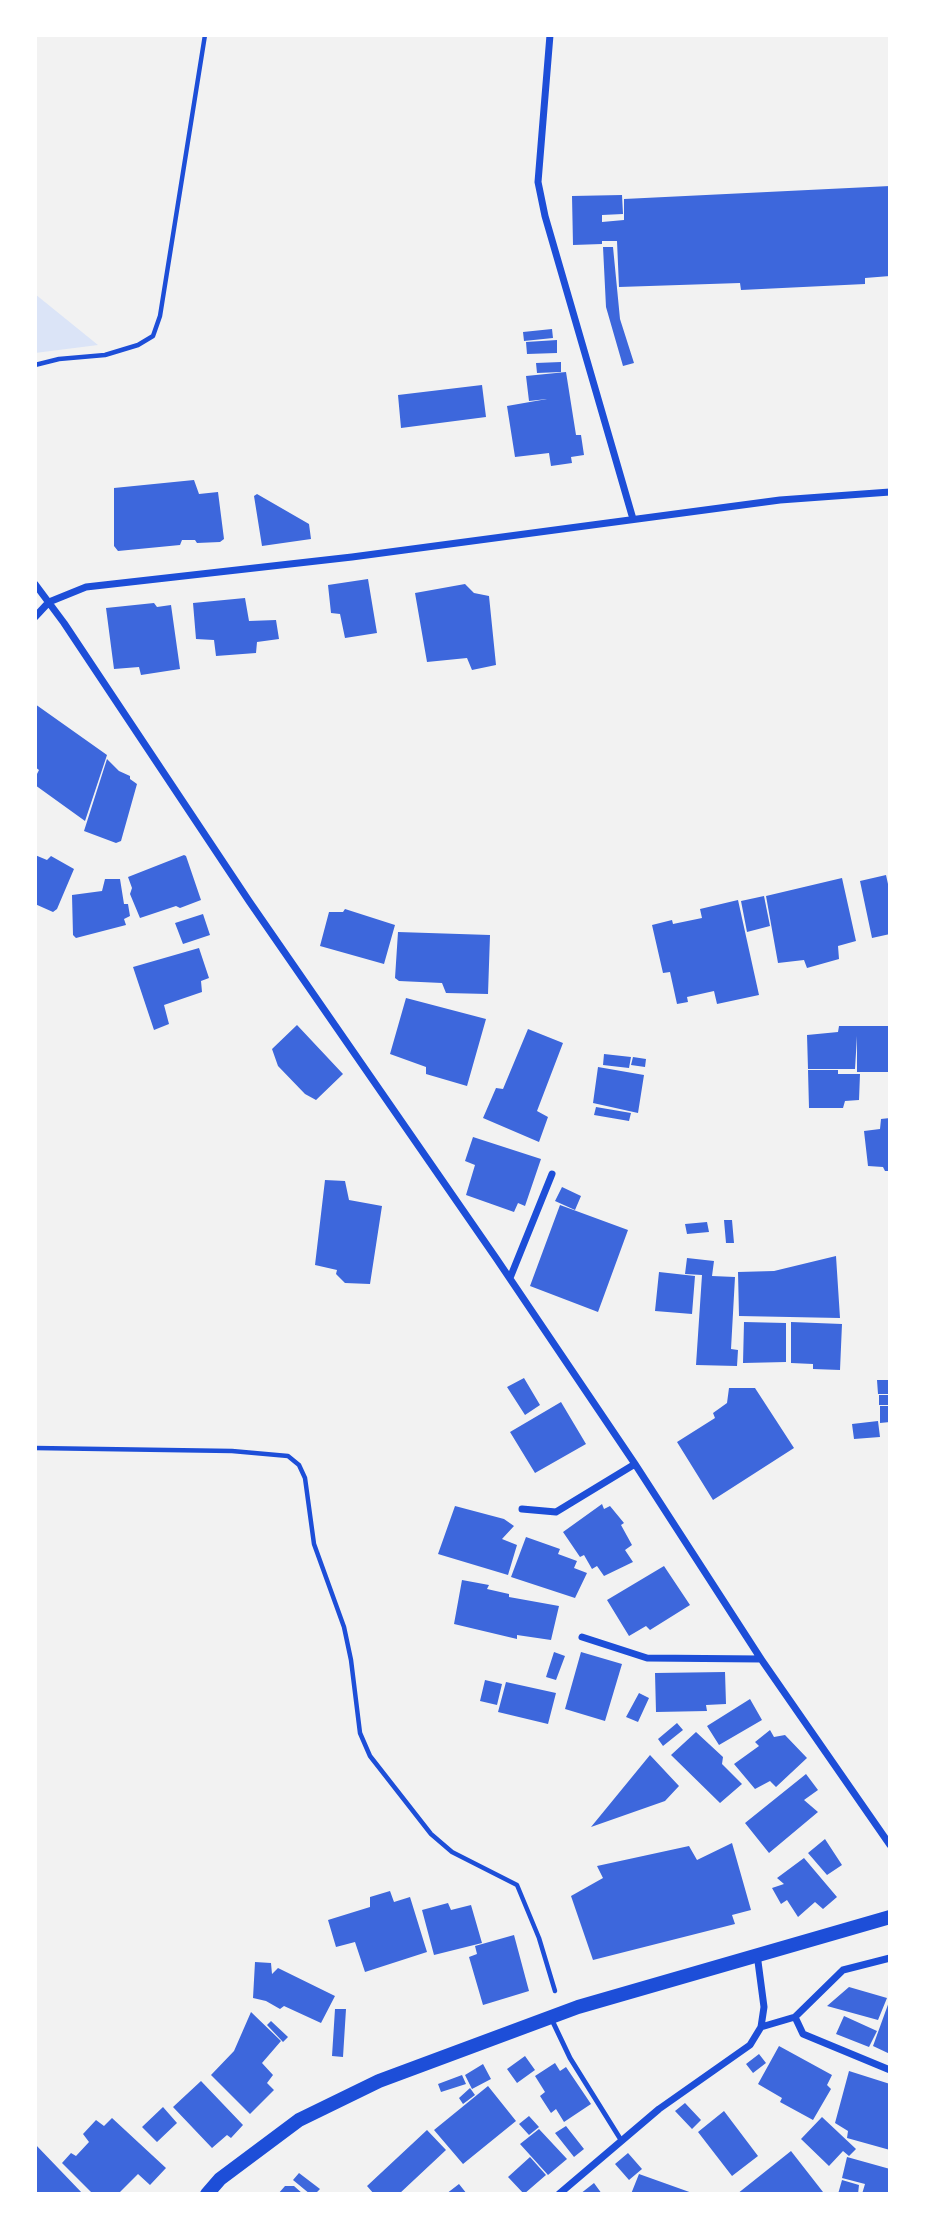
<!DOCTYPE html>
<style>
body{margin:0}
#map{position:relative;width:925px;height:2229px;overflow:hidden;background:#f2f2f2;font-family:"Roboto Condensed",sans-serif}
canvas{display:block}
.frame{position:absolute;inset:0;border:37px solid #fff;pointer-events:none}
</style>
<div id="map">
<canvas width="925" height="2229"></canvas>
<div class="frame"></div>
</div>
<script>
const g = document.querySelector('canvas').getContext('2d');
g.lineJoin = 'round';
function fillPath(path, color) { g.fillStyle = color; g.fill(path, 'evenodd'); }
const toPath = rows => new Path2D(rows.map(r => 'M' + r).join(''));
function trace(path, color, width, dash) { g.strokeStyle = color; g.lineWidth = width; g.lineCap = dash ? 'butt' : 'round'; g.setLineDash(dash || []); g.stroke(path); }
const green = toPath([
 [35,294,98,345,35,353]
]);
const building = toPath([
 [890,186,890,276,865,278,865,284,741,290,740,283,619,287,617,241,602,241,602,244,573,245,572,196,622,195,623,214,602,215,602,222,624,220,624,199],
 [603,247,613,247,620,319,634,363,623,366,606,307],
 [552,329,553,338,524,341,523,332],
 [557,340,557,353,527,354,526,342],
 [561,362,561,372,537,373,536,363],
 [566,372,576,435,581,435,584,455,571,457,572,463,551,466,549,453,515,457,507,406,547,399,529,401,526,376],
 [482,385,486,417,401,428,398,395],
 [194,480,199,494,218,492,224,539,220,542,197,543,195,540,182,540,180,545,118,551,114,546,114,488],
 [257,494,309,524,311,539,262,546,254,496],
 [368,579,377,633,345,638,340,614,331,613,328,585],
 [465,584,474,593,489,596,496,665,472,670,467,658,427,662,415,593],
 [245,598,249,621,276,620,279,639,257,642,256,653,216,656,214,640,196,639,193,603],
 [154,603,157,607,171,605,180,669,141,675,139,667,114,669,106,608],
 [35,704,107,755,85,821,35,785,35,778,39,770,35,767],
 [107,759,119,771,130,776,130,779,137,784,121,841,116,843,84,831],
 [35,855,47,860,51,856,74,869,57,909,53,912,35,904],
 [184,855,186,856,201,900,180,908,176,906,140,918,130,894,132,888,128,877],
 [886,875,890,893,890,934,872,938,860,881],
 [842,878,856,941,838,946,839,959,807,968,804,960,778,963,766,896],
 [105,879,120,879,124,904,128,904,130,916,124,919,126,925,76,938,73,935,72,895,102,891],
 [764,896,770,926,747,932,741,901],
 [738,900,759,995,717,1004,714,991,687,997,688,1002,677,1004,670,972,663,973,652,925,672,920,673,924,702,918,700,909],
 [345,909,395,925,384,964,320,946,329,912,343,912],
 [203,914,210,935,183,944,175,923],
 [398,932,490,935,488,994,446,993,442,983,399,981,395,978],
 [199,948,209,978,201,981,202,992,164,1005,169,1024,154,1030,133,967],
 [406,998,486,1019,467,1086,426,1074,426,1067,390,1054],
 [297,1025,343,1074,316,1100,305,1094,278,1066,272,1049],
 [839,1026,889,1026,890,1072,857,1072,857,1036,855,1069,808,1069,807,1035,838,1032],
 [528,1029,563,1043,537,1111,548,1117,539,1142,483,1118,496,1088,503,1089],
 [604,1054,631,1057,629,1068,603,1065],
 [633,1057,646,1059,645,1067,631,1065],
 [598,1067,644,1075,638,1113,593,1103],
 [808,1070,838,1070,838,1074,860,1074,859,1100,845,1101,843,1108,809,1108],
 [596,1107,631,1113,629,1121,594,1115],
 [890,1118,890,1171,885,1171,883,1167,868,1166,864,1131,880,1129,881,1119],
 [473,1137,541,1159,525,1206,518,1203,514,1212,466,1195,475,1165,465,1161],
 [325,1180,345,1181,349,1200,382,1206,370,1284,345,1283,336,1274,337,1270,315,1265],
 [562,1187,581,1196,575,1210,555,1201],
 [560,1205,628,1230,598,1312,530,1286],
 [724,1220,732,1220,734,1243,726,1243],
 [707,1222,709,1232,687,1234,685,1224],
 [836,1256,840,1318,739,1316,738,1272,774,1271],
 [687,1258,714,1261,712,1276,735,1277,731,1349,738,1350,737,1366,696,1365,702,1275,685,1274],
 [659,1272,695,1276,692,1314,655,1311],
 [744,1322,786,1323,786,1362,743,1363],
 [791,1322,842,1324,840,1370,813,1369,813,1364,791,1363],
 [524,1378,540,1405,525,1415,507,1387],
 [877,1380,890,1380,890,1394,878,1394],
 [729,1388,755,1388,794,1448,713,1500,677,1442,715,1418,713,1413,727,1403],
 [879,1395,890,1395,890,1405,879,1405],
 [561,1402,586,1444,535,1473,510,1432],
 [880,1406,890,1406,890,1422,880,1423],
 [878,1421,880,1437,854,1439,852,1424],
 [602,1504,604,1509,610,1506,624,1523,621,1525,632,1545,625,1550,633,1562,604,1576,597,1566,592,1569,584,1555,580,1557,563,1532],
 [455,1506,504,1519,514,1526,502,1539,517,1545,508,1575,438,1554],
 [526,1537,560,1549,558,1554,577,1561,574,1568,587,1573,575,1598,511,1577],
 [664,1566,690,1605,650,1630,646,1626,629,1636,607,1600],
 [462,1580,489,1585,487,1589,509,1594,509,1597,559,1606,551,1640,517,1635,517,1639,454,1624],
 [554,1652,565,1656,556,1680,546,1677],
 [581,1652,622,1664,605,1721,565,1709],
 [725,1672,726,1704,706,1705,707,1711,656,1712,655,1673],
 [485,1680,502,1684,497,1705,480,1701],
 [506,1682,556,1693,548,1724,498,1712],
 [639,1693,649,1698,638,1722,626,1717],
 [750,1699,762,1720,719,1745,707,1726],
 [677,1723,683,1730,663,1746,658,1739],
 [770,1730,774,1737,785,1735,807,1758,776,1787,770,1781,755,1789,734,1764,759,1746,755,1742],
 [696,1732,723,1757,722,1764,742,1784,720,1803,671,1755],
 [650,1755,679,1786,665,1801,591,1827],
 [806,1774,818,1790,804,1800,818,1812,769,1853,745,1823],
 [825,1839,842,1865,827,1875,808,1853],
 [732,1843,751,1910,732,1915,735,1924,593,1960,571,1896,603,1878,597,1866,689,1846,697,1860],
 [804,1858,837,1897,823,1909,815,1902,798,1917,787,1900,781,1904,772,1888,784,1884,777,1878],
 [390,1891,394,1902,410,1897,427,1952,365,1972,355,1942,336,1947,328,1920,370,1907,370,1897],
 [448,1903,451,1910,471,1905,482,1943,434,1955,422,1910],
 [514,1935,529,1991,483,2005,469,1957,477,1954,475,1946],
 [255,1962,271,1963,272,1974,278,1968,335,1996,321,2023,284,2006,280,2009,266,2001,253,1998],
 [849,1987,887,1998,878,2020,827,2006],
 [890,1999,890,2054,873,2046],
 [335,2009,346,2009,343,2057,332,2056],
 [251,2012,281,2041,262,2063,273,2075,267,2083,274,2090,250,2114,211,2075,234,2051],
 [844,2016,877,2031,869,2047,836,2034],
 [271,2021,288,2037,283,2042,267,2025],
 [779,2046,832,2075,827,2085,831,2089,813,2120,780,2102,782,2098,758,2084],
 [759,2054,766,2063,753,2073,746,2064],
 [525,2056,535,2070,517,2083,507,2069],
 [555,2063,560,2071,566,2067,591,2104,564,2122,556,2109,551,2113,540,2096,545,2092,535,2076],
 [483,2064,491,2079,472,2089,465,2075],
 [849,2071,890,2084,890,2150,847,2138,848,2131,835,2123],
 [462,2075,466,2084,441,2092,438,2084],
 [201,2081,243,2125,231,2138,227,2135,212,2148,173,2107],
 [488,2086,516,2121,463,2164,434,2130],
 [470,2088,475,2095,463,2104,459,2098],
 [685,2103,701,2120,692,2129,675,2111],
 [163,2107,177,2123,157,2142,142,2127],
 [724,2111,758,2156,732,2176,698,2132],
 [529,2116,539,2127,529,2135,519,2124],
 [822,2117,856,2149,849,2156,843,2151,829,2166,801,2139],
 [112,2118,166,2168,150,2185,138,2174,118,2194,93,2194,62,2163,71,2153,76,2156,89,2142,83,2134,96,2120,104,2126],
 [566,2126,584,2149,574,2157,555,2133],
 [539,2129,567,2159,548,2175,520,2144],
 [427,2130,446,2150,399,2194,374,2194,367,2186],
 [35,2144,83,2194,35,2194],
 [791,2151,823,2192,821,2194,737,2194],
 [628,2153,642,2169,629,2180,615,2164],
 [530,2157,546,2175,524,2194,508,2177],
 [847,2157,890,2169,890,2194,862,2194,865,2184,842,2178],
 [299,2173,320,2189,315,2194,310,2194,293,2180],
 [639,2174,695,2194,631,2194],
 [842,2180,859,2185,858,2194,838,2194],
 [594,2183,602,2194,580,2194],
 [459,2184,467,2194,446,2194],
 [285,2186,294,2186,303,2194,278,2194]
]);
const path = toPath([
 [35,365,59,359,105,355,138,345,153,336,160,316,205,35],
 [35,1448,232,1451,288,1456,299,1465,305,1478,314,1544,344,1627,351,1660,360,1733,370,1756,431,1834,452,1852,517,1885,539,1938,555,1991]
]);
const service = toPath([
 [551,2018,570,2058,621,2140]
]);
const minor = toPath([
 [550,35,538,182,545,216,633,519],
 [35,584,64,623,249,901,496,1258,635,1464,761,1659,890,1845],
 [35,617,49,602,86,587,352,557,780,500,890,492],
 [510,1278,552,1174],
 [522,1509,556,1512,635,1464],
 [582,1637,647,1658,761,1659],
 [795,2017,803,2034,890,2070],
 [761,2027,795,2017,843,1970,890,1958],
 [559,2194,659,2109,750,2045,761,2027,764,2007,757,1954]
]);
const secondary = toPath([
 [207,2194,220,2179,299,2120,379,2081,578,2007,890,1917]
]);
fillPath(green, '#dbe4f7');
fillPath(building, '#3d67dc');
trace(path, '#1d4ed8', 4.5);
trace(service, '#1d4ed8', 5);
trace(minor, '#1d4ed8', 7);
trace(secondary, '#1d4ed8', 14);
</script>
